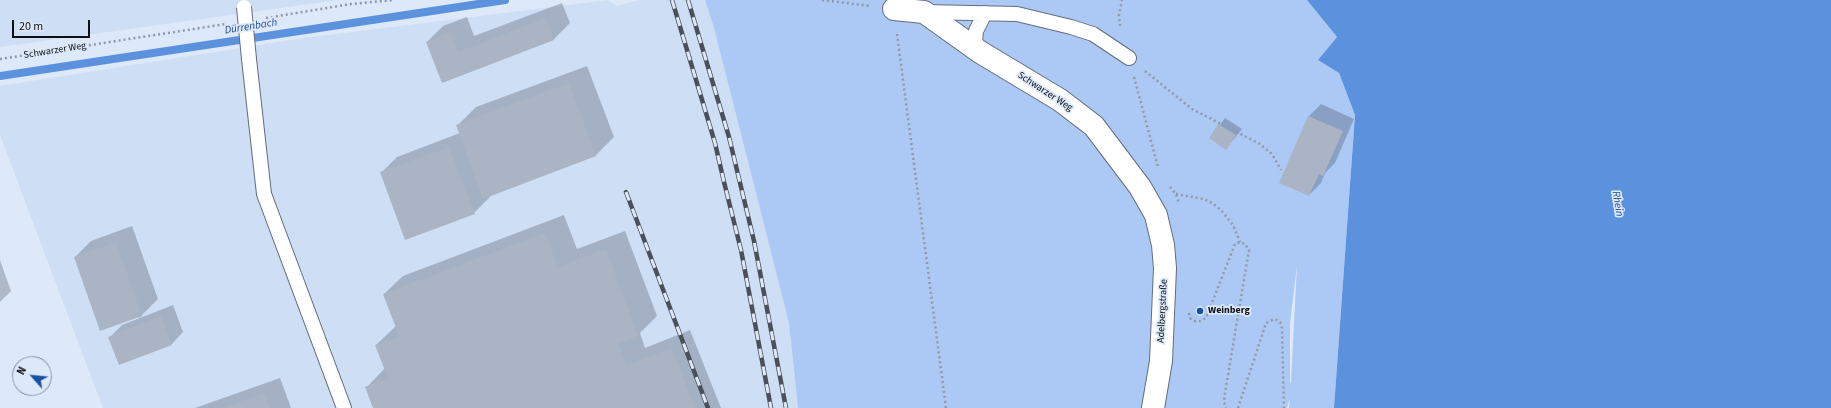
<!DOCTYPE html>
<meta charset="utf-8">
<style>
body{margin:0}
#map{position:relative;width:1831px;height:408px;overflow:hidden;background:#dde8f9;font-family:"Source Sans 3",sans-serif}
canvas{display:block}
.north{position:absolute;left:12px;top:356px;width:40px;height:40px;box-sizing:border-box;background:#dde8f9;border:1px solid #89929e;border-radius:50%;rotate:297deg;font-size:11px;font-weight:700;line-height:16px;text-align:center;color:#0c1015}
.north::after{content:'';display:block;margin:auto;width:14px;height:18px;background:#1752a3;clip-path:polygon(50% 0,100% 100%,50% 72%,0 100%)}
.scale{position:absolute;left:12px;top:20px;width:78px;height:18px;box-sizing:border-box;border:2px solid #0c1015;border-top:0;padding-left:5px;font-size:12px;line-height:14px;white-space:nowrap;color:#0c1015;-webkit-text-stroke:3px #dde8f9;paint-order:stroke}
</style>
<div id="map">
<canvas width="1831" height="408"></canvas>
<div class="north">N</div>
<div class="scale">20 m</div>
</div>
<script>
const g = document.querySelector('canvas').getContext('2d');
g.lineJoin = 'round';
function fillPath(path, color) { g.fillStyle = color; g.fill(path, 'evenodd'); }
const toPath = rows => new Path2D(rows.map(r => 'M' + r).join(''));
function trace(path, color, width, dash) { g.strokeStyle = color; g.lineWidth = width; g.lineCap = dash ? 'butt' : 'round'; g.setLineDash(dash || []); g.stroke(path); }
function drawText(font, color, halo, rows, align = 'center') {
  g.font = font + ' "Source Sans 3",sans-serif'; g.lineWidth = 3.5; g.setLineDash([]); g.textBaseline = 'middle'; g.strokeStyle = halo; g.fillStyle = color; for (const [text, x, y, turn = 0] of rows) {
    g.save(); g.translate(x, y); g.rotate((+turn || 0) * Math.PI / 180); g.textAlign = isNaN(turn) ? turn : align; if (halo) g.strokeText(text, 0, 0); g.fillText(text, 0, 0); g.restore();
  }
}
const built = toPath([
 [0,0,338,0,0,47],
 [608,0,617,6,639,0,705,0,714,28,789,323,798,408,103,408,0,135,0,86,304,38]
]);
const green = toPath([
 [705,0,1307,0,1337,37,1318,60,1339,73,1355,115,1334,408,1289,408,1290,398,1287,408,1162,408,1158,256,1156,319,1145,408,798,408,789,323,714,28],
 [1297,265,1291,382,1290,383,1290,323]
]);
const water = toPath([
 [1307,0,1831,0,1831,408,1334,408,1355,115,1339,73,1318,60,1337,37]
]);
const shadow = toPath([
 [562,3,570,23,554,39,443,82,427,42,443,26,467,17,474,36],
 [587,66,614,137,595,156,490,195,490,197,474,213,381,173,397,157,460,133,457,126,476,107],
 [1321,104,1354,119,1335,163,1325,173,1321,183,1309,195,1281,183,1309,116],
 [1225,118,1242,129,1226,149,1210,138],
 [564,215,577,249,625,231,657,316,640,333,645,348,690,330,721,408,374,408,367,387,385,368,376,345,396,326,384,294,403,276],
 [132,226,158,299,139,318,75,257,91,241],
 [0,260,11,291,0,302],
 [173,305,183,332,172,344,110,337,122,325],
 [280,378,291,408,195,408]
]);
const stream = toPath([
 [0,76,505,0]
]);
const building = toPath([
 [546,18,554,40,442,83,426,42,451,32,458,52],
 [569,83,596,156,483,199,456,125],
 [1308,116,1343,131,1323,176,1319,174,1309,196,1279,183],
 [1218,124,1236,135,1226,150,1209,138],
 [449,147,475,214,405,240,380,172],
 [545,233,558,267,606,249,638,336,618,344,626,365,672,348,695,408,373,408,365,387,388,378,375,345,399,336,383,294],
 [116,242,142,316,100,331,74,257],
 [161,316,172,345,119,365,108,337],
 [264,393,270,408,223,408]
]);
const path = toPath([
 [822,0,870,6],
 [266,18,351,4,394,0],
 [1120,26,1119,15,1122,0],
 [897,34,946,408],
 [0,59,226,24],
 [1145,71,1192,109,1260,144,1272,154,1281,170],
 [1134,77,1158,167],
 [1170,187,1176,194,1179,203],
 [1176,194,1204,199,1212,203,1221,210,1233,225,1240,242],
 [1189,313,1190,318,1194,321,1200,321,1206,318,1235,244,1240,242,1245,244,1249,250,1225,393,1224,402,1226,408],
 [1238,408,1266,323,1275,319,1280,322,1282,328,1284,408]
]);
const service = toPath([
 [925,12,1017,14,1071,27,1093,34,1129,58],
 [980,52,975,41,976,31,985,13],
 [249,59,264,194,344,408]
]);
const minor = toPath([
 [894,9,924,12,980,52,1060,100,1094,126,1140,187,1156,215,1163,245,1165,268,1161,361,1153,408]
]);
const rail = toPath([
 [672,0,715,143,724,182,741,250,771,408],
 [688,0,729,137,754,241,786,408],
 [626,192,708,408]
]);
const serviceBridge = toPath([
 [244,7,249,59]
]);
const markers = [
 [1200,311,4,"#1752a3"]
];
const streetNames = [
 ["Schwarzer Weg",55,51,-9],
 ["Schwarzer Weg",1045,92,33],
 ["Adelbergstraße",1163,311,-87]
];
const poiNames = [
 ["Weinberg",1208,311]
];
const waterNames = [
 ["Dürrenbach",251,27,-9],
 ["Rhein",1617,204,80]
];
fillPath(built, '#cedef5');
fillPath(green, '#acc9f5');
fillPath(water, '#5c91de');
fillPath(shadow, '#0003');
trace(stream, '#5c91de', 8);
fillPath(building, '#aab4c4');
trace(service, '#636d7b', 16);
trace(minor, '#636d7b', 24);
trace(path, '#9098a5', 2.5, [2, 3]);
trace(service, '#fff', 14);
trace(minor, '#fff', 22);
trace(rail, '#4a5059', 4.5);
trace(rail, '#dde8f9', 3, [9]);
trace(serviceBridge, '#636d7b', 16, []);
trace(serviceBridge, '#fff', 14);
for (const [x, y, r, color] of markers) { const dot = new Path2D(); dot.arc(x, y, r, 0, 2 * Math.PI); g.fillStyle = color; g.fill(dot); trace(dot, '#dde8f9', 1.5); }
drawText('10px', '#0c1015', '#dde8f9', streetNames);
drawText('bold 10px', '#0c1015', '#dde8f9', poiNames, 'left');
drawText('italic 11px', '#194b91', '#dde8f9', waterNames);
</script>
